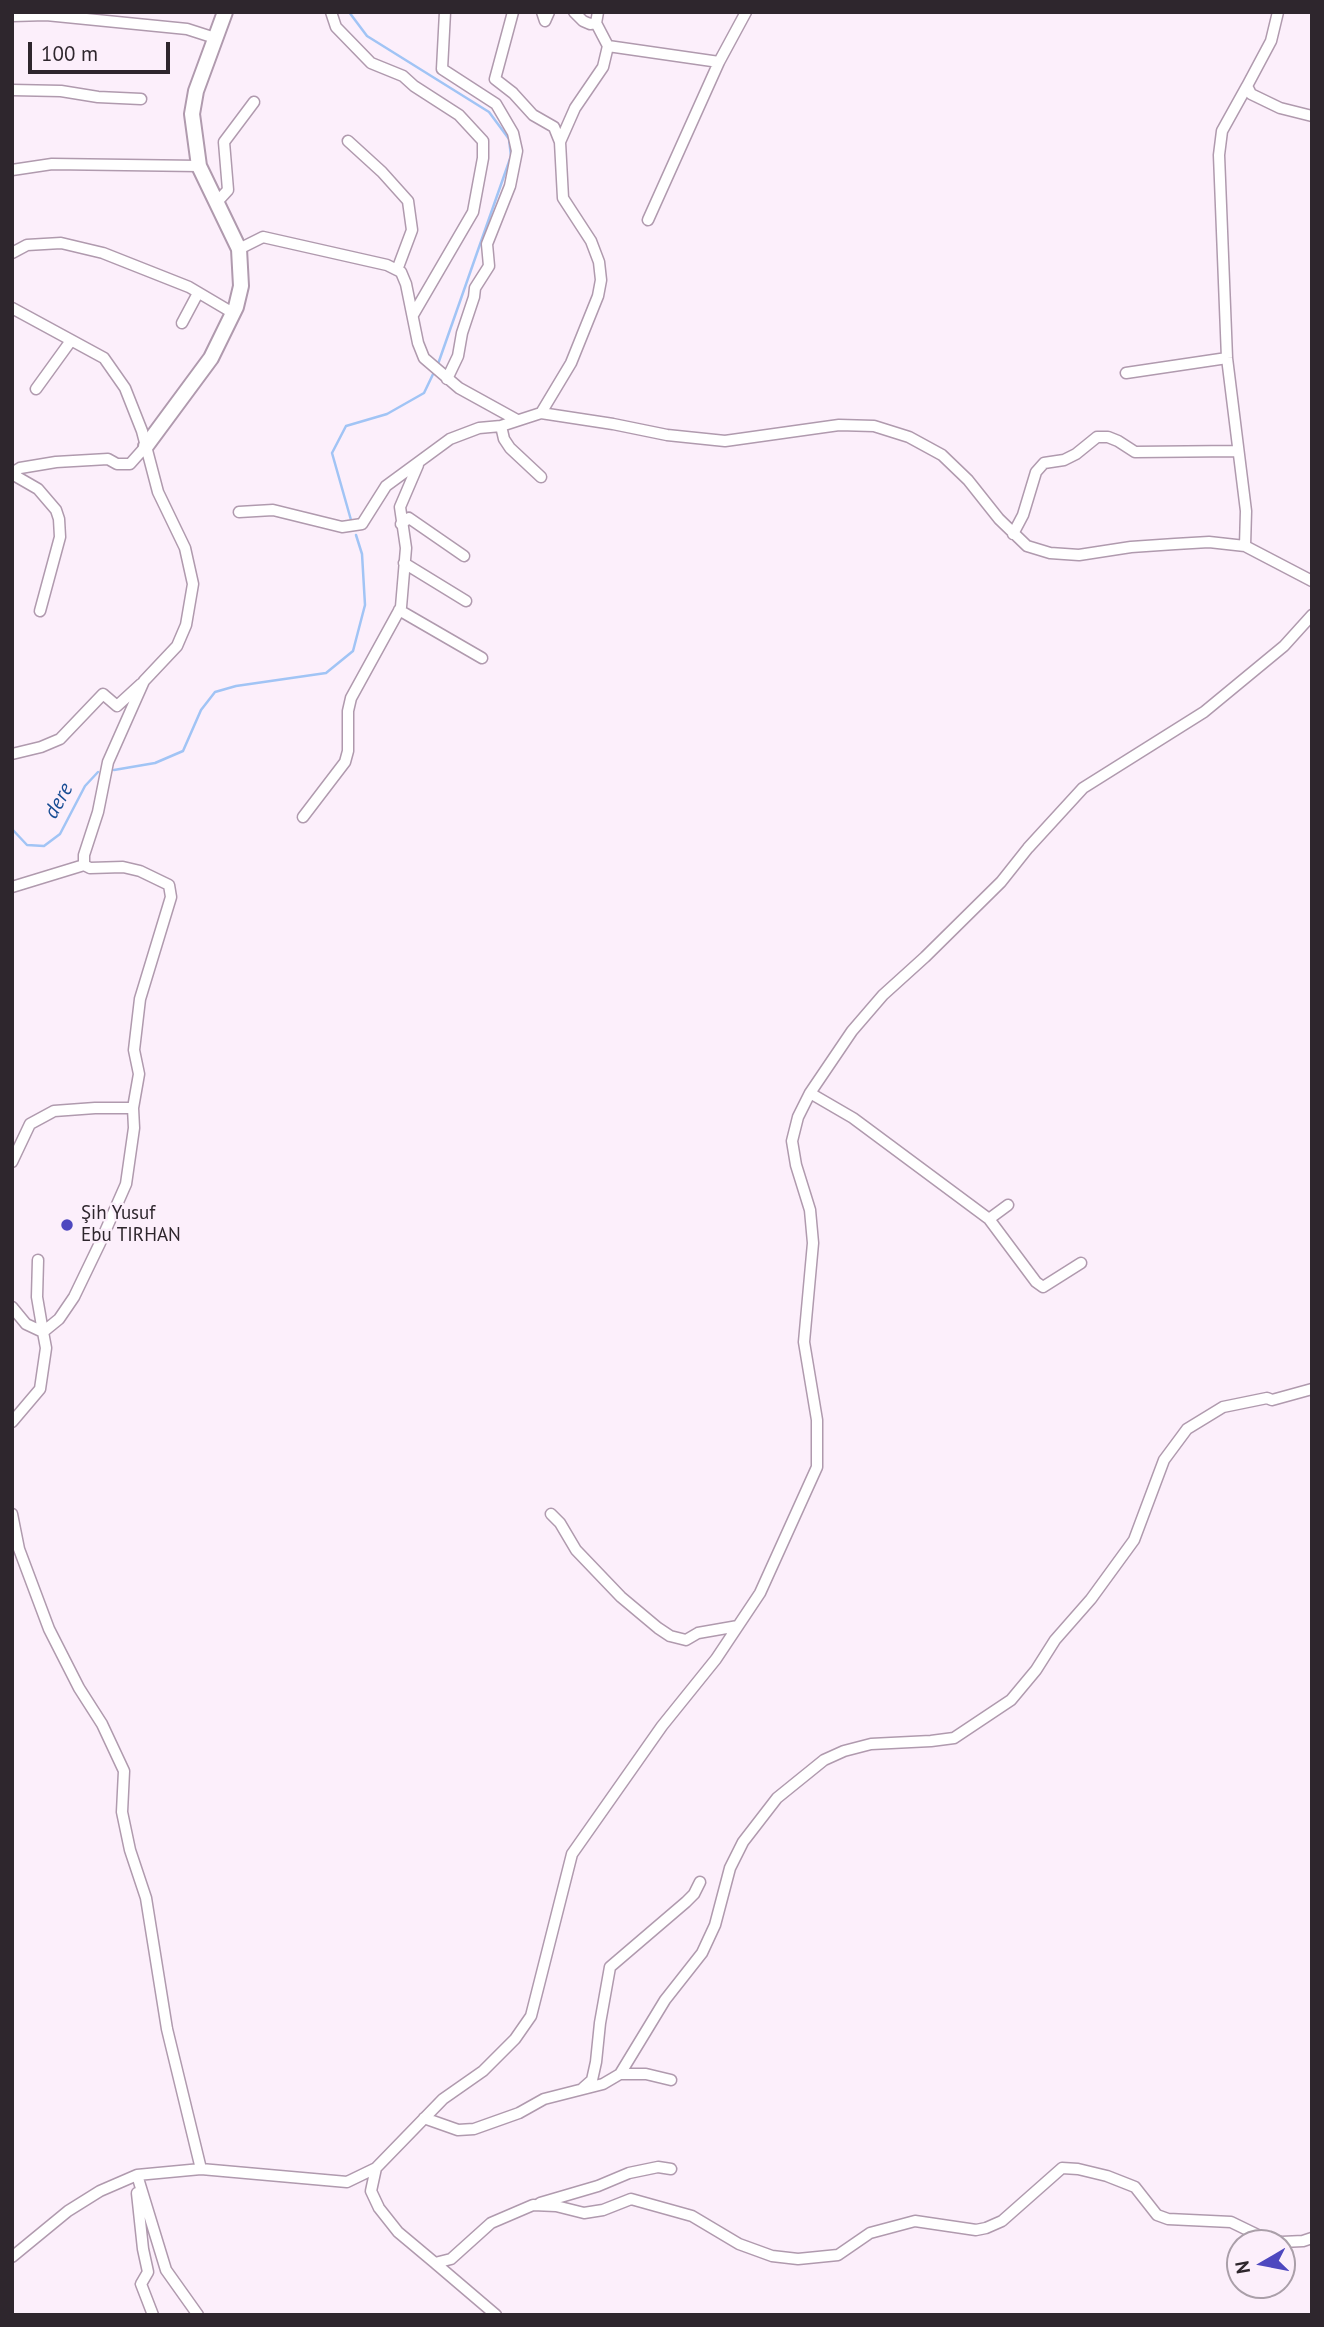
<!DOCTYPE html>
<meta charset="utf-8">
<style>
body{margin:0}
#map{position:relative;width:1324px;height:2327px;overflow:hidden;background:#fceffb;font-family:"PT Sans",sans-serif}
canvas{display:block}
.frame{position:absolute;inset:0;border:14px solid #2e262d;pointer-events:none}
.north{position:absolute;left:1226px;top:2229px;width:70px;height:70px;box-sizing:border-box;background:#fceffb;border:2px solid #aa9fa9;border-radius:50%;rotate:260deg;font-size:19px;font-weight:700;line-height:28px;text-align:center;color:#2e262d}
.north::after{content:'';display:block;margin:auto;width:24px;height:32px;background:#4e48bf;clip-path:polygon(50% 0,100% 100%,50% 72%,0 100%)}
.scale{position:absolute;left:28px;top:42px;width:142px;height:32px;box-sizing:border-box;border:4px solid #2e262d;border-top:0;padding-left:9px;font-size:21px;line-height:24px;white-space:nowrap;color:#2e262d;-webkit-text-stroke:5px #fceffb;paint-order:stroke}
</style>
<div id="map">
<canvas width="1324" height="2327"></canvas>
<div class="frame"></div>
<div class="north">N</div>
<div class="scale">100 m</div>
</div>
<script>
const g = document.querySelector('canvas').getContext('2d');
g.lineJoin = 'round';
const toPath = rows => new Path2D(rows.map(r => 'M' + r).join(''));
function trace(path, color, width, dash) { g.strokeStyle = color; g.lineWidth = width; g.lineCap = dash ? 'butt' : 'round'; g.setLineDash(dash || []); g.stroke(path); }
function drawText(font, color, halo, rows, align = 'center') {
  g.font = font + ' "PT Sans",sans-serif'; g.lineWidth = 5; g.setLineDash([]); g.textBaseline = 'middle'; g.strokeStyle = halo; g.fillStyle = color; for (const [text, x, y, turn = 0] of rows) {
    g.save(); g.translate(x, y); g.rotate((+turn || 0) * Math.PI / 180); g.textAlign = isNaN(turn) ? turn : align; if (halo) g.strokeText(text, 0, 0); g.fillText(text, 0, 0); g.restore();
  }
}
const stream = toPath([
 [349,12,367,36,489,112,509,139,511,156,438,364],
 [351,520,332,453,346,426,387,414,424,393,435,370],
 [114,770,155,763,183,751,201,710,215,692,236,686,326,673,353,651,365,605,362,554,356,535],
 [12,829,27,845,44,846,60,834,85,786,98,772]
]);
const street = toPath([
 [331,12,336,27,371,63,403,76,414,86,459,115,483,141,483,158,473,212,413,315],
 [445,12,442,69,496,104,513,133,517,151,510,186,487,244,489,266,475,288,474,297,462,333,458,356,447,379],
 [542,12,545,21,549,12],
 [574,12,583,21,590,24,596,23,598,12],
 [1278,12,1271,41,1247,86,1251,94,1280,108,1312,116],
 [12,16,46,15,187,29,215,38],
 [608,46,719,62,648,220],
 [719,62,746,12],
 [12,90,61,91,98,97,141,99],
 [348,141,382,172,408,201,412,230,397,270],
 [560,142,575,108,603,67,608,46,596,23],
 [12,170,52,164,199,166],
 [217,202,228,190,224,142,254,102],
 [239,249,263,237,387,265,401,272,406,284,418,343,424,358,459,388,517,420],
 [12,253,27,245,61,243,103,253,189,287,233,313],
 [12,308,104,358,125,388,142,431,158,492,185,548,193,584,186,625,177,646,144,681,108,762,98,812,84,855,84,865,90,868,123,867,140,871,169,885,171,897,140,999,134,1050,139,1074,133,1108,134,1128,126,1184,100,1243,74,1297,59,1319,43,1332,37,1297,38,1260],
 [182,323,198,293],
 [1126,373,1227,358],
 [36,389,70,342],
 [541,413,613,424,667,435,725,441,839,425,874,426,909,437,942,455,968,480,999,519,1027,546,1050,553,1079,555,1131,547,1175,544,1209,542,1245,546,1312,581],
 [501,426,504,439,510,448,541,477],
 [12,473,20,468,56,462,108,459,117,464,130,464,146,446],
 [12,474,38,489,56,510,59,519,60,537,40,611],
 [239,512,273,510,342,527,362,524,386,486,450,439,479,428,501,426,541,413,571,363,598,296,601,280,599,262,591,241,563,198,560,142,554,127,533,115,513,93,495,79,513,12],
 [401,524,409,518,464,556],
 [1013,534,1023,515,1036,472,1044,463,1064,460,1076,454,1097,437,1108,437,1118,441,1135,452,1238,451],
 [1245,546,1246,511,1227,358,1219,155,1222,131,1247,86],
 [404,563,466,601],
 [399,610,482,658],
 [12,754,41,747,60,739,103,694,117,706,141,684],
 [303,817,345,762,348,751,348,711,351,698,401,607,406,548,400,507,418,465],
 [12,887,84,865],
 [810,1093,853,1118,989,1219,1036,1282,1043,1287,1081,1263],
 [12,1162,30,1124,54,1111,95,1108,133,1108],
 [989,1219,1008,1205],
 [12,1307,26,1324,43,1332,46,1348,40,1389,12,1422],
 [12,1514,19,1549,49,1629,79,1688,102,1724,124,1771,122,1812,130,1850,146,1898,167,2029,201,2169],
 [551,1514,560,1523,576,1550,621,1597,658,1628,670,1636,686,1640,698,1633,738,1626],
 [620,2074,646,2074,671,2080],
 [583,2088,592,2080,596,2062,600,2023,610,1967,686,1902,694,1894,700,1882],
 [424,2118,458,2130,474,2129,519,2113,544,2099,603,2084,620,2074,665,2000,702,1953,715,1925,730,1868,743,1842,777,1798,824,1760,844,1751,871,1744,931,1741,954,1738,1011,1700,1036,1670,1055,1640,1091,1599,1134,1540,1164,1460,1187,1429,1223,1407,1267,1398,1272,1400,1312,1389],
 [376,2168,371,2191,379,2208,398,2232,435,2263,451,2259,491,2223,533,2205,556,2206,584,2213,603,2210,631,2199,692,2216,739,2244,772,2256,798,2259,838,2255,870,2233,915,2221,976,2230,986,2228,1002,2221,1062,2168,1078,2169,1107,2176,1135,2187,1157,2215,1168,2219,1231,2222,1264,2238,1282,2242,1303,2241,1312,2238],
 [137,2175,166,2270,198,2315],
 [137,2193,143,2249,148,2272,141,2284,153,2315],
 [540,2203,598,2186,629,2173,658,2167,671,2169],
 [12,2257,68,2211,100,2191,137,2175,201,2169,347,2182,376,2168,443,2099,483,2071,515,2039,531,2016,572,1854,662,1726,716,1659,760,1593,817,1467,817,1420,804,1342,813,1243,810,1210,796,1165,792,1141,798,1117,810,1093,852,1031,883,995,925,957,1001,882,1028,848,1083,788,1204,712,1284,646,1312,615],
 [435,2263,496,2315]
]);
const secondary = toPath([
 [146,446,211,358,236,307,241,286,239,249,199,166,192,114,196,91,225,12]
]);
const markers = [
 [67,1225,7,"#4e48bf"]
];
const poiNames = [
 ["Şih Yusuf",81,1214],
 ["Ebu TIRHAN",81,1236]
];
const waterNames = [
 ["dere",59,801,-61]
];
trace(stream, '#a1c4f5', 2.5);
trace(street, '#b09aae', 13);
trace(secondary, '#b09aae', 18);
trace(street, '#fff', 10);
trace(secondary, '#fff', 14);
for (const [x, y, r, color] of markers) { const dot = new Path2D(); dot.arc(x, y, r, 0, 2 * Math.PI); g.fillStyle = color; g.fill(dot); trace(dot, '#fceffb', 2.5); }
drawText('19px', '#2e262d', '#fceffb', poiNames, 'left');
drawText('italic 21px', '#184d94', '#fceffb', waterNames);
</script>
